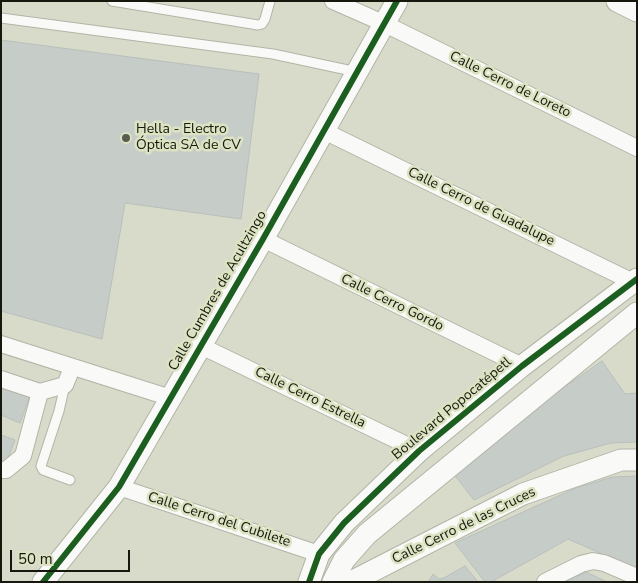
<!DOCTYPE html>
<meta charset="utf-8">
<style>
body{margin:0}
#map{position:relative;width:638px;height:583px;overflow:hidden;background:#d8dbca;font-family:"Nunito Sans",sans-serif}
canvas{display:block}
.frame{position:absolute;inset:0;border:2px solid #16180d;pointer-events:none}
.scale{position:absolute;left:10px;top:550px;width:120px;height:22px;box-sizing:border-box;border:2px solid #16180d;border-top:0;padding-left:6px;font-size:15px;line-height:18px;white-space:nowrap;color:#16180d;-webkit-text-stroke:4px #dce3c2;paint-order:stroke}
</style>
<div id="map">
<canvas width="638" height="583"></canvas>
<div class="frame"></div>
<div class="scale">50 m</div>
</div>
<script>
const g = document.querySelector('canvas').getContext('2d');
g.lineJoin = 'round';
function fillPath(path, color) { g.fillStyle = color; g.fill(path, 'evenodd'); }
const toPath = rows => new Path2D(rows.map(r => 'M' + r).join(''));
function trace(path, color, width, dash) { g.strokeStyle = color; g.lineWidth = width; g.lineCap = dash ? 'butt' : 'round'; g.setLineDash(dash || []); g.stroke(path); }
function drawText(font, color, halo, rows, align = 'center') {
  g.font = font + ' "Nunito Sans",sans-serif'; g.lineWidth = 5; g.setLineDash([]); g.textBaseline = 'middle'; g.strokeStyle = halo; g.fillStyle = color; for (const [text, x, y, turn = 0] of rows) {
    g.save(); g.translate(x, y); g.rotate((+turn || 0) * Math.PI / 180); g.textAlign = isNaN(turn) ? turn : align; if (halo) g.strokeText(text, 0, 0); g.fillText(text, 0, 0); g.restore();
  }
}
const building = toPath([
 [1,40,259,74,241,219,125,203,102,339,1,311,1,40],
 [602,361,625,394,637,393,637,442,611,443,564,456,474,500,453,473,531,410,602,361],
 [1,386,30,396,20,423,1,415,1,386],
 [1,435,15,440,5,466,1,465,1,435],
 [637,476,637,569,568,539,491,582,485,582,455,543,576,488,612,477,637,476],
 [465,566,478,582,428,582,433,574,439,579,444,578,465,566],
 [586,572,607,582,564,582,586,572]
]);
const service = toPath([
 [112,1,258,25,262,24,265,19,270,1],
 [1,18,273,54,357,72],
 [65,385,59,411,41,466,43,470,70,480]
]);
const minor = toPath([
 [333,1,383,23,637,148],
 [324,131,637,284],
 [263,239,522,366],
 [1,344,171,398],
 [201,346,419,451],
 [1,379,40,392],
 [1,470,6,470,23,456,40,392,65,385,72,368],
 [119,487,319,554],
 [545,582,581,564,593,561,604,563,637,577]
]);
const tertiary = toPath([
 [617,1,637,11],
 [43,582,119,487,263,239,397,1],
 [309,582,319,554,344,523,419,451,522,366,637,279],
 [333,582,344,560,367,534,637,313],
 [351,582,523,494,621,460,637,460]
]);
const cycleway = toPath([
 [43,582,119,487,263,239,397,1],
 [309,582,319,554,344,523,419,451,522,366,637,279]
]);
const markers = [
 [126,138,5,"#5a5c4f"]
];
const streetNames = [
 ["Calle Cerro de Loreto",510,85,26],
 ["Calle Cerro de Guadalupe",481,207,26],
 ["Calle Cumbres de Acultzingo",218,291,-60],
 ["Calle Cerro Gordo",392,303,26],
 ["Calle Cerro Estrella",310,398,26],
 ["Boulevard Popocatépetl",452,409,-40],
 ["Calle Cerro del Cubilete",219,520,18],
 ["Calle Cerro de las Cruces",464,526,-26]
];
const poiNames = [
 ["Hella - Electro",136,130],
 ["Óptica SA de CV",136,146]
];
fillPath(building, '#c6cdc9');
trace(building, '#b8bfbb', 1);
trace(service, '#b2b4a6', 11);
trace(minor, '#b2b4a6', 18);
trace(tertiary, '#b2b4a6', 23);
trace(service, '#f9faf7', 9);
trace(minor, '#f9faf7', 16);
trace(tertiary, '#f9faf7', 21);
trace(cycleway, '#1b5e20', 6);
for (const [x, y, r, color] of markers) { const dot = new Path2D(); dot.arc(x, y, r, 0, 2 * Math.PI); g.fillStyle = color; g.fill(dot); trace(dot, '#dce3c2', 2); }
drawText('14px', '#16180d', '#dce3c2', streetNames);
drawText('14px', '#16180d', '#dce3c2', poiNames, 'left');
</script>
